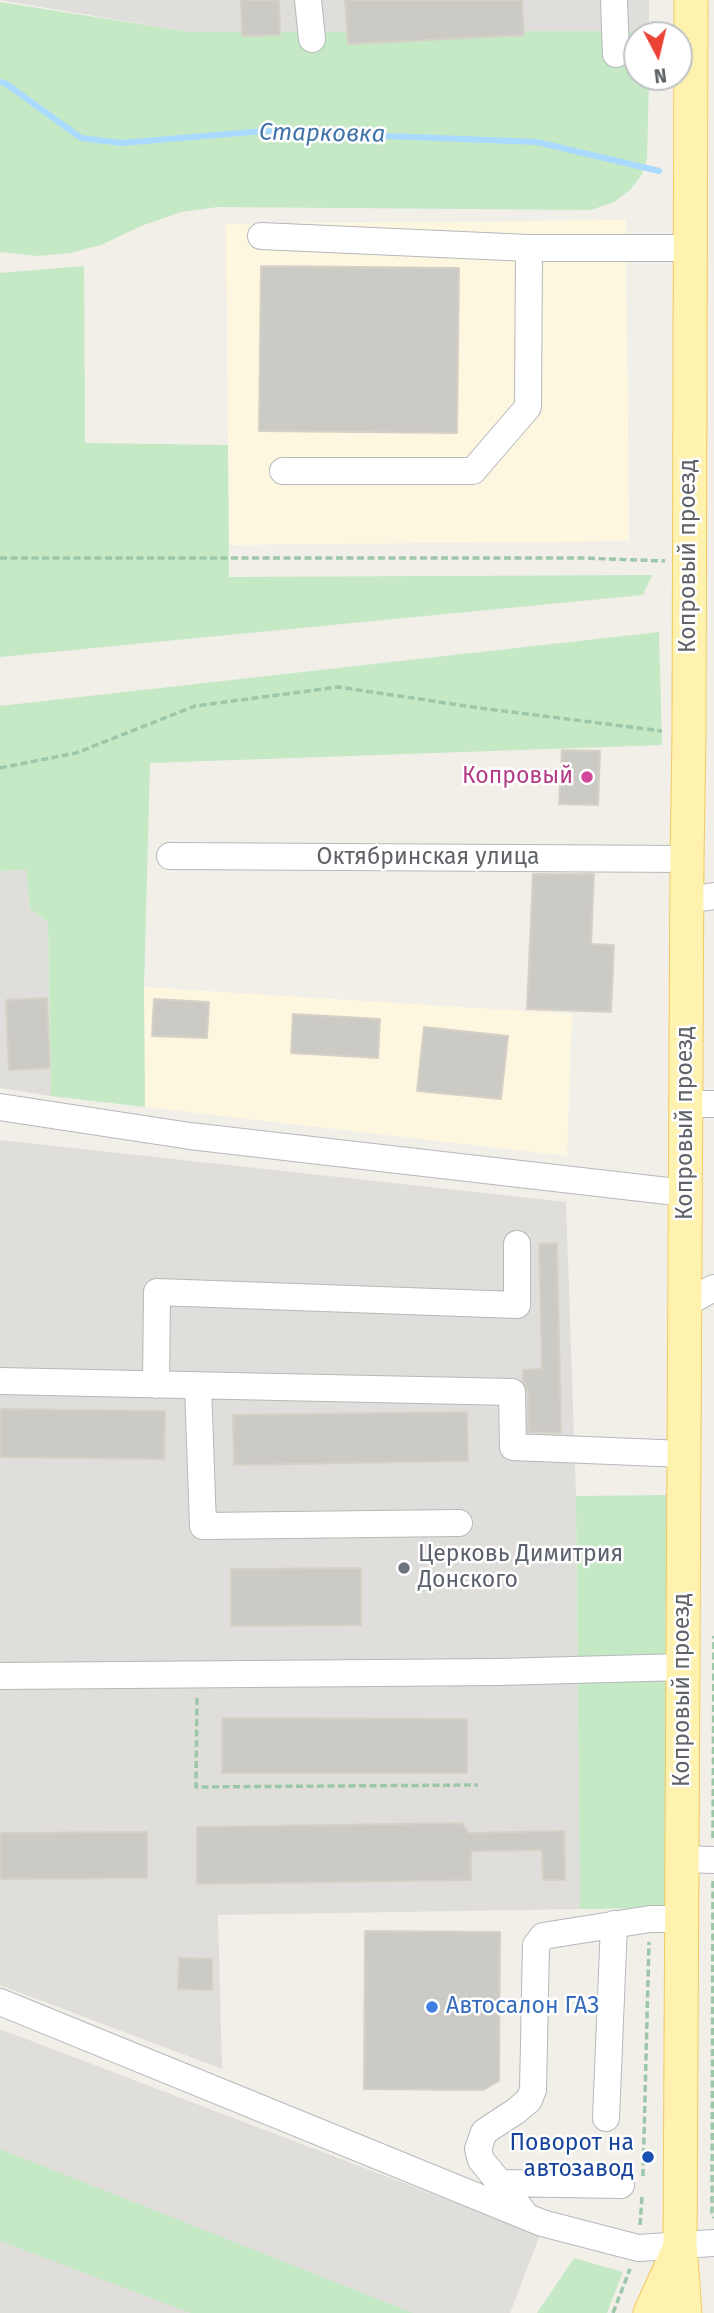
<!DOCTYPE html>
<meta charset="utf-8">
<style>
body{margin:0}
#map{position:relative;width:714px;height:2313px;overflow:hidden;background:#f1efe8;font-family:"Fira Sans",sans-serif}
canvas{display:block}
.north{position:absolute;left:623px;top:21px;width:70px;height:70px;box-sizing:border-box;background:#fff;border:2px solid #bfc1c3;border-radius:50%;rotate:173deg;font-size:19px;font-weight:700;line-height:28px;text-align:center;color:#5f6368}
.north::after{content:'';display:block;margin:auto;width:24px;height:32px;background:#ea4335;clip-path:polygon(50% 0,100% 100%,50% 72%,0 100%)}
</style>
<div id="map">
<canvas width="714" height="2313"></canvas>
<div class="north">N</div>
</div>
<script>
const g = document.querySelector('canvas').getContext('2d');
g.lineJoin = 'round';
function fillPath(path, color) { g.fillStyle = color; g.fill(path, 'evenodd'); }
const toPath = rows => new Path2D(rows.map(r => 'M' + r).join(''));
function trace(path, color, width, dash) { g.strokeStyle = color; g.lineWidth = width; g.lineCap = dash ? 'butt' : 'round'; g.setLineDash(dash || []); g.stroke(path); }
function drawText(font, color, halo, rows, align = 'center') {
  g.font = font + ' "Fira Sans",sans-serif'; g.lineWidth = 5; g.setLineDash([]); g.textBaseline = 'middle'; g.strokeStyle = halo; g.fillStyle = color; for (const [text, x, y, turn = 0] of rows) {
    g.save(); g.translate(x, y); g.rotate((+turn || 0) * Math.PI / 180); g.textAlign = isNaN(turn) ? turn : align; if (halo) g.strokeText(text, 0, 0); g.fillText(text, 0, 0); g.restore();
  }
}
const commercial = toPath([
 [626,220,629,541,229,545,226,224],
 [144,987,572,1014,567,1156,145,1107]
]);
const industrial = toPath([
 [0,0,649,0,649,31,190,32],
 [26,870,30,909,48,922,51,1096,0,1088,0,871],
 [0,1140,566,1202,576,1496,580,1909,218,1915,222,2069,0,1985],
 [0,2029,540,2235,510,2313,0,2313]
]);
const green = toPath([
 [0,2,190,32,649,31,649,35,637,35,637,77,649,77,647,159,641,176,630,190,614,202,591,210,218,207,181,212,141,226,101,245,70,253,38,256,0,252],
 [84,266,85,443,228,445,229,577,652,575,643,595,0,657,0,273],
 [659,632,662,745,150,763,144,987,145,1107,51,1096,48,922,30,909,26,870,0,871,0,706],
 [669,1495,673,1908,580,1909,576,1496],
 [0,2149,413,2313,191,2313,0,2241],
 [574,2258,623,2272,607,2313,537,2313]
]);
const stream = toPath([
 [0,82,5,83,81,138,122,143,264,131,537,142,659,171]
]);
const building = toPath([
 [241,0,279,0,280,35,242,36,241,0],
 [345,0,522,0,524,35,348,44,345,0],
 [261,266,459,268,457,433,259,431,261,266],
 [562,750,600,751,598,805,559,804,562,750],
 [533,874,594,874,591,944,614,945,611,1012,527,1009,533,874],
 [47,998,50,1068,9,1070,6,1000,47,998],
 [154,999,209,1002,207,1038,152,1036,154,999],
 [293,1014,380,1019,378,1058,291,1053,293,1014],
 [424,1027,508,1036,501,1099,417,1091,424,1027],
 [557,1243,561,1433,528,1432,528,1392,523,1381,523,1370,542,1369,539,1244,557,1243],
 [0,1409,165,1411,164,1459,0,1457,0,1409],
 [467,1412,468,1461,234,1465,233,1415,467,1412],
 [361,1568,361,1625,231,1626,231,1569,361,1568],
 [222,1718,467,1719,467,1773,222,1773,222,1718],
 [462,1823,468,1833,564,1831,565,1880,543,1880,542,1850,471,1851,471,1880,197,1884,197,1827,462,1823],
 [147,1832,147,1878,0,1879,0,1833,147,1832],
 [365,1931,500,1932,499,2081,483,2090,364,2089,365,1931],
 [179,1958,212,1959,212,1990,178,1989,179,1958]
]);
const path = toPath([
 [0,558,581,558,665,561],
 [0,768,76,753,195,706,338,687,480,708,662,731],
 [197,1698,196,1787,478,1785],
 [713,1838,714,1636],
 [713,1881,712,2213,714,2218],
 [643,2176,649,1942],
 [640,2225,642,2197],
 [613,2313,630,2269]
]);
const minor = toPath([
 [308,0,312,39],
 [614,0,616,54],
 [261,236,529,248],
 [283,471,473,471,528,407,529,248,690,248],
 [170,856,687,859],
 [687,900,714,896],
 [686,1104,714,1104],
 [0,1107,190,1136,685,1193],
 [685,1304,714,1288],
 [0,1381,512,1392,513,1447,684,1454],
 [156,1385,157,1292,517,1305,517,1244],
 [198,1386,203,1526,459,1523],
 [0,1676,499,1672,683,1667],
 [682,1859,714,1860],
 [0,2002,542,2223,638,2248,714,2243],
 [606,2118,614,1924],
 [499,2183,621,2185],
 [524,2213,481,2160,478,2149,484,2132,516,2111,529,2100,533,2090,536,1945,543,1936,650,1919,682,1919]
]);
const major = toPath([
 [650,2313,679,2249],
 [685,2313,680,2246,687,859,689,736,691,0]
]);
const markers = [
 [587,777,7,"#d1479c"],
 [404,1568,7,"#6b7280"],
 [432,2007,7,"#3f7fe0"],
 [648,2157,7,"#1a4fb4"]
];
const streetNames = [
 ["Копровый проезд",689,556,-90],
 ["Октябринская улица",428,858],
 ["Копровый проезд",686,1123,-90],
 ["Копровый проезд",683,1690,-90]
];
const hotelNames = [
 ["Копровый",573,777]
];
const worshipNames = [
 ["Церковь Димитрия",418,1555],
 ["Донского",418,1581]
];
const shopNames = [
 ["Автосалон ГАЗ",446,2007]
];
const transitNames = [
 ["Поворот на",634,2144],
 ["автозавод",634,2170]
];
const waterNames = [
 ["Старковка",322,134,1]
];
fillPath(commercial, '#fef7e0');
fillPath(industrial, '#e0deda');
fillPath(green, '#c5e8c5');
trace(stream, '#aadaff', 6);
fillPath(building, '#cccac5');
trace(building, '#d6d1c6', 2);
trace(minor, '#b5b8bc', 28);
trace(major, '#f2c960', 35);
trace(path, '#9cc7a9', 3.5, [7, 3.5]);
trace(minor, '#fff', 26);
trace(major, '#fff2af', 33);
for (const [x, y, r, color] of markers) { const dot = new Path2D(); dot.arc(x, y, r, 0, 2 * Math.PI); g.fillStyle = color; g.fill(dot); trace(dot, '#fff', 2.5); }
drawText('23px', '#5f6368', '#fff', streetNames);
drawText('23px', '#b23c85', '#fff', hotelNames, 'right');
drawText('23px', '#5b616d', '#fff', worshipNames, 'left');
drawText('23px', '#366cbe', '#fff', shopNames, 'left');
drawText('23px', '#164399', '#fff', transitNames, 'right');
drawText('italic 24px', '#4174aa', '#fff', waterNames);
</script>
